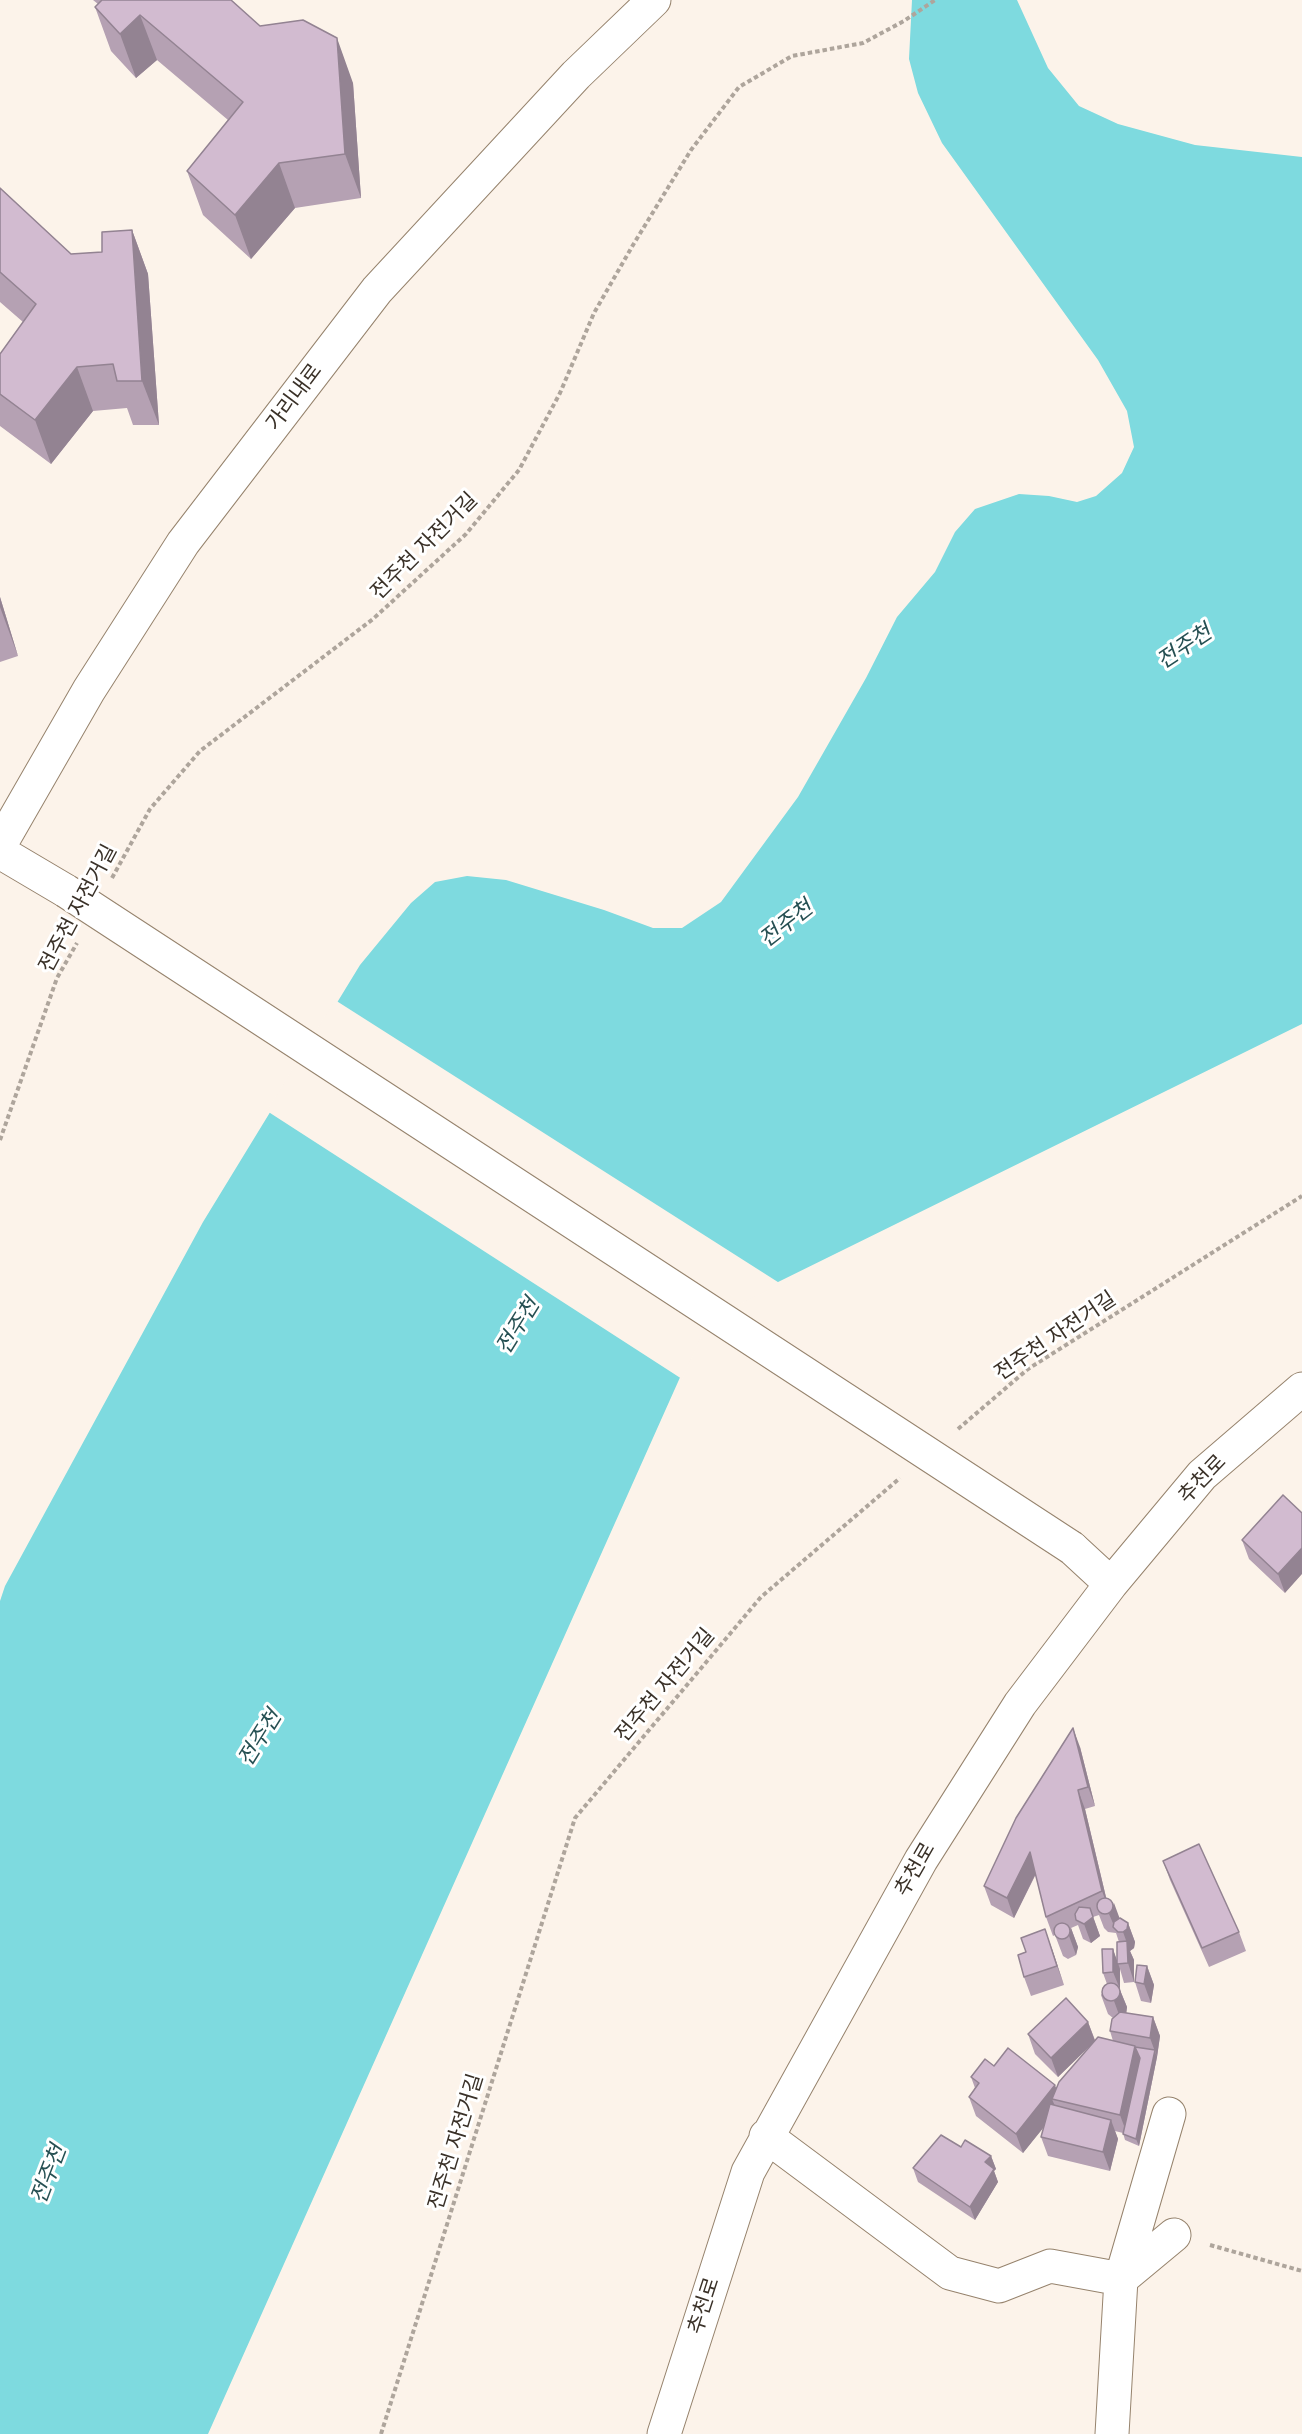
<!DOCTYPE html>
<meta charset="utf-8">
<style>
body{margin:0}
canvas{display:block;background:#fcf3ea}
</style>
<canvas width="1302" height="2434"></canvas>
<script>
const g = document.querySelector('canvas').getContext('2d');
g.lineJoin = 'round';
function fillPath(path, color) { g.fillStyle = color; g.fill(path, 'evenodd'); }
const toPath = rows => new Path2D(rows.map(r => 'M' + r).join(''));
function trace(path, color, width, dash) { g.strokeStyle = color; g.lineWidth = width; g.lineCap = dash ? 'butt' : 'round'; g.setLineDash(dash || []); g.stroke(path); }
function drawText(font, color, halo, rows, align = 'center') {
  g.font = font + ' Poppins,"Noto Sans KR",sans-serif'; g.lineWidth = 6; g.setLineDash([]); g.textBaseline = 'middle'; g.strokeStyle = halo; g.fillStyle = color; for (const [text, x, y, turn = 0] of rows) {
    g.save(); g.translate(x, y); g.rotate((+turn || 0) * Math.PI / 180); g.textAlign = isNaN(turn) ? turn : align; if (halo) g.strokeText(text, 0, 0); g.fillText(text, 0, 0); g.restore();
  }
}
const water = toPath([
 [912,0,1017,0,1048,68,1079,106,1118,124,1195,145,1302,157,1302,1024,707,1317,208,2434,0,2434,0,1601,5,1586,203,1222,360,965,411,903,435,882,467,876,506,880,604,910,653,928,682,928,721,902,798,797,866,678,897,617,935,572,955,532,975,509,1019,494,1049,496,1077,502,1096,496,1122,473,1134,447,1127,411,1098,360,942,143,918,93,909,59]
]);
const pier = toPath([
 [335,1000,781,1284,709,1319,682,1379,267,1111]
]);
const path = toPath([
 [112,878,150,809,200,751,373,619,466,534,519,470,560,393,594,313,633,245,691,150,739,87,792,56,863,43,904,21,935,0],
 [0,1140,57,978,77,943],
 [958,1429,1028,1369,1302,1196],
 [1210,2245,1302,2271],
 [381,2434,575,1818,761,1597,900,1478]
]);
const minor = toPath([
 [0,845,89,690,183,543,377,290,576,75,654,0],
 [0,852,66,891],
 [1072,1548,1111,1584],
 [766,2136,950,2273,999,2286,1050,2266,1121,2279,1174,2235],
 [664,2434,748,2172,921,1860,1020,1704,1111,1584,1202,1475,1302,1389],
 [1112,2434,1121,2279,1169,2114]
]);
const minorBridge = toPath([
 [66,891,1072,1548]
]);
const wall = toPath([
 [93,0,231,0,260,26,353,83,361,198,295,208,251,259,203,215,187,171,228,120,157,60,136,78,111,51,95,7,98,4],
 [0,188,71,254,102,252,132,230,148,274,159,425,133,425,127,408,93,411,51,464,0,426,0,354,23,322,0,302],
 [0,597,18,656,0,662],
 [1283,1495,1285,1593,1249,1559,1242,1540],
 [1080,1747,1095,1806,1085,1809,1106,1897,1119,1918,1128,1923,1135,1942,1134,1948,1130,1951,1134,1960,1134,1982,1124,1983,1120,1969,1120,1990,1127,2007,1126,2013,1153,2017,1160,2036,1157,2057,1139,2146,1125,2140,1123,2133,1115,2131,1118,2139,1110,2171,1048,2156,1041,2137,1044,2126,1023,2153,976,2116,969,2097,975,2088,971,2077,994,2066,1056,2088,1092,2044,1058,2077,1035,2054,1028,2034,1088,2022,1095,2040,1113,2041,1110,2031,1113,2018,1108,2014,1101,1995,1107,1984,1103,1973,1113,1949,1117,1962,1119,1942,1116,1933,1108,1932,1104,1928,1099,1915,1093,1917,1100,1936,1091,1943,1083,1939,1078,1925,1071,1928,1078,1947,1076,1955,1068,1959,1063,1956,1055,1935,1053,1936,1046,1917,1036,1874,1014,1918,991,1905,984,1886],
 [1163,1861,1239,1932,1246,1951,1209,1967,1170,1880],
 [1052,1949,1064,1985,1031,1996,1024,1977],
 [1147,1966,1154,1985,1151,2003,1141,2001,1135,1982],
 [961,2147,991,2156,996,2169,994,2171,998,2182,975,2220,918,2182,913,2168]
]);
const shadedWall = toPath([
 [140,15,157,60,136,78,120,34],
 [337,38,353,83,361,198,345,154],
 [279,163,295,208,251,259,235,215],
 [132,230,148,274,159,425,142,381],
 [77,367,93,411,51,464,35,420],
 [0,597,18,656,0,607],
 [1302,1548,1302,1574,1285,1593,1278,1574],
 [1073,1728,1080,1747,1095,1806,1088,1787],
 [1078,1790,1085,1809,1109,1910,1102,1891],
 [1030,1852,1037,1871,1014,1918,1007,1898],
 [1114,1903,1121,1922,1115,1928,1109,1914],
 [1090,1908,1100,1936,1091,1943,1084,1924],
 [1128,1923,1135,1942,1134,1948,1130,1951,1134,1960,1134,1982,1128,1963,1127,1943,1123,1932],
 [1071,1928,1078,1947,1076,1955,1069,1936],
 [1045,1929,1052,1949,1064,1985,1057,1966],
 [1113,1949,1120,1969,1120,1990,1127,2007,1126,2016,1121,2020,1114,2001,1120,1989,1113,1972],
 [1147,1966,1154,1985,1151,2003,1144,1984],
 [1153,2017,1160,2036,1157,2057,1150,2038],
 [1088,2022,1095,2041,1058,2077,1051,2058],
 [1135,2046,1142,2065,1127,2134,1120,2115],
 [1155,2050,1157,2057,1139,2146,1136,2139],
 [1055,2085,1061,2101,1052,2099,1057,2111,1023,2153,1016,2134],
 [1111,2120,1118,2139,1110,2171,1103,2152],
 [991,2156,996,2169,994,2171,998,2182,975,2220,970,2207,985,2162]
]);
const building = toPath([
 [102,0,231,0,260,26,303,20,337,38,345,154,279,163,235,215,187,171,243,102,140,15,120,34,95,7,102,0],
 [0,188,71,254,102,252,102,232,132,230,142,381,117,381,113,364,77,367,35,420,0,394,0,354,36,304,0,272,0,188],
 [1283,1495,1302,1513,1302,1548,1278,1574,1242,1540,1283,1495],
 [1073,1728,1088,1787,1078,1790,1102,1891,1046,1917,1030,1852,1007,1898,984,1886,1016,1818,1073,1728],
 [1199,1844,1239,1932,1202,1948,1163,1861,1199,1844],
 '1097 1906a8 8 0 1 1 16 0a8 8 0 1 1-16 0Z',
 [1079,1907,1090,1908,1093,1917,1084,1924,1076,1920,1075,1914,1079,1907],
 [1120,1918,1128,1923,1127,1929,1123,1932,1118,1932,1113,1927,1114,1922,1120,1918],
 '1054 1931a8 8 0 1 1 16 0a8 8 0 1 1-16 0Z',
 [1045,1929,1057,1966,1024,1977,1018,1955,1026,1952,1021,1938,1045,1929],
 [1127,1941,1128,1963,1117,1964,1117,1942,1127,1941],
 [1102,1949,1113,1949,1113,1972,1103,1973,1102,1949],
 [1137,1965,1147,1966,1144,1984,1135,1982,1137,1965],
 '1102 1992a9 9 0 1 1 18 0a9 9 0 1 1-18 0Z',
 [1066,1998,1088,2022,1051,2058,1028,2034,1066,1998],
 [1120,2012,1153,2017,1150,2038,1110,2031,1112,2019,1120,2012],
 [1098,2037,1135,2046,1120,2115,1052,2099,1059,2082,1098,2037],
 [1135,2047,1155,2050,1136,2139,1123,2134,1140,2058,1135,2047],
 [1008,2048,1055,2085,1016,2134,969,2097,979,2083,971,2077,985,2059,994,2066,1008,2048],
 [1050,2104,1111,2120,1103,2152,1041,2137,1050,2104],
 [941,2135,961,2147,965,2140,991,2156,985,2162,994,2169,970,2207,913,2168,941,2135]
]);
const streetNames = [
 ["가리내로",295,398,-53],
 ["전주천 자전거길",425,547,-45],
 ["전주천 자전거길",79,909,-62],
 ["전주천 자전거길",1056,1337,-34],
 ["추천로",1203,1480,-46],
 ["전주천 자전거길",666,1686,-50],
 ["추천로",916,1870,-60],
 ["전주천 자전거길",457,2142,-73],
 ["추천로",705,2306,-72]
];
const waterNames = [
 ["전주천",1185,648,-34],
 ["전주천",787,925,-38],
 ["전주천",519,1327,-58],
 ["전주천",261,1739,-58],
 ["전주천",50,2175,-69]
];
fillPath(water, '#7edadf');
fillPath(pier, '#fcf3ea');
trace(minor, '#96836d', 35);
trace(path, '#aea59c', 4, [4.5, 3]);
trace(minor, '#fff', 33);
trace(minorBridge, '#96836d', 35, []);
trace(minorBridge, '#fff', 33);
fillPath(wall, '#b5a1b3');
fillPath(shadedWall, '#938392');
fillPath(building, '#d2bbd0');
trace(building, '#938392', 1.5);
drawText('21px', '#3a3128', '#fff', streetNames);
drawText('italic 22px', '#265053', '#fff', waterNames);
</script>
